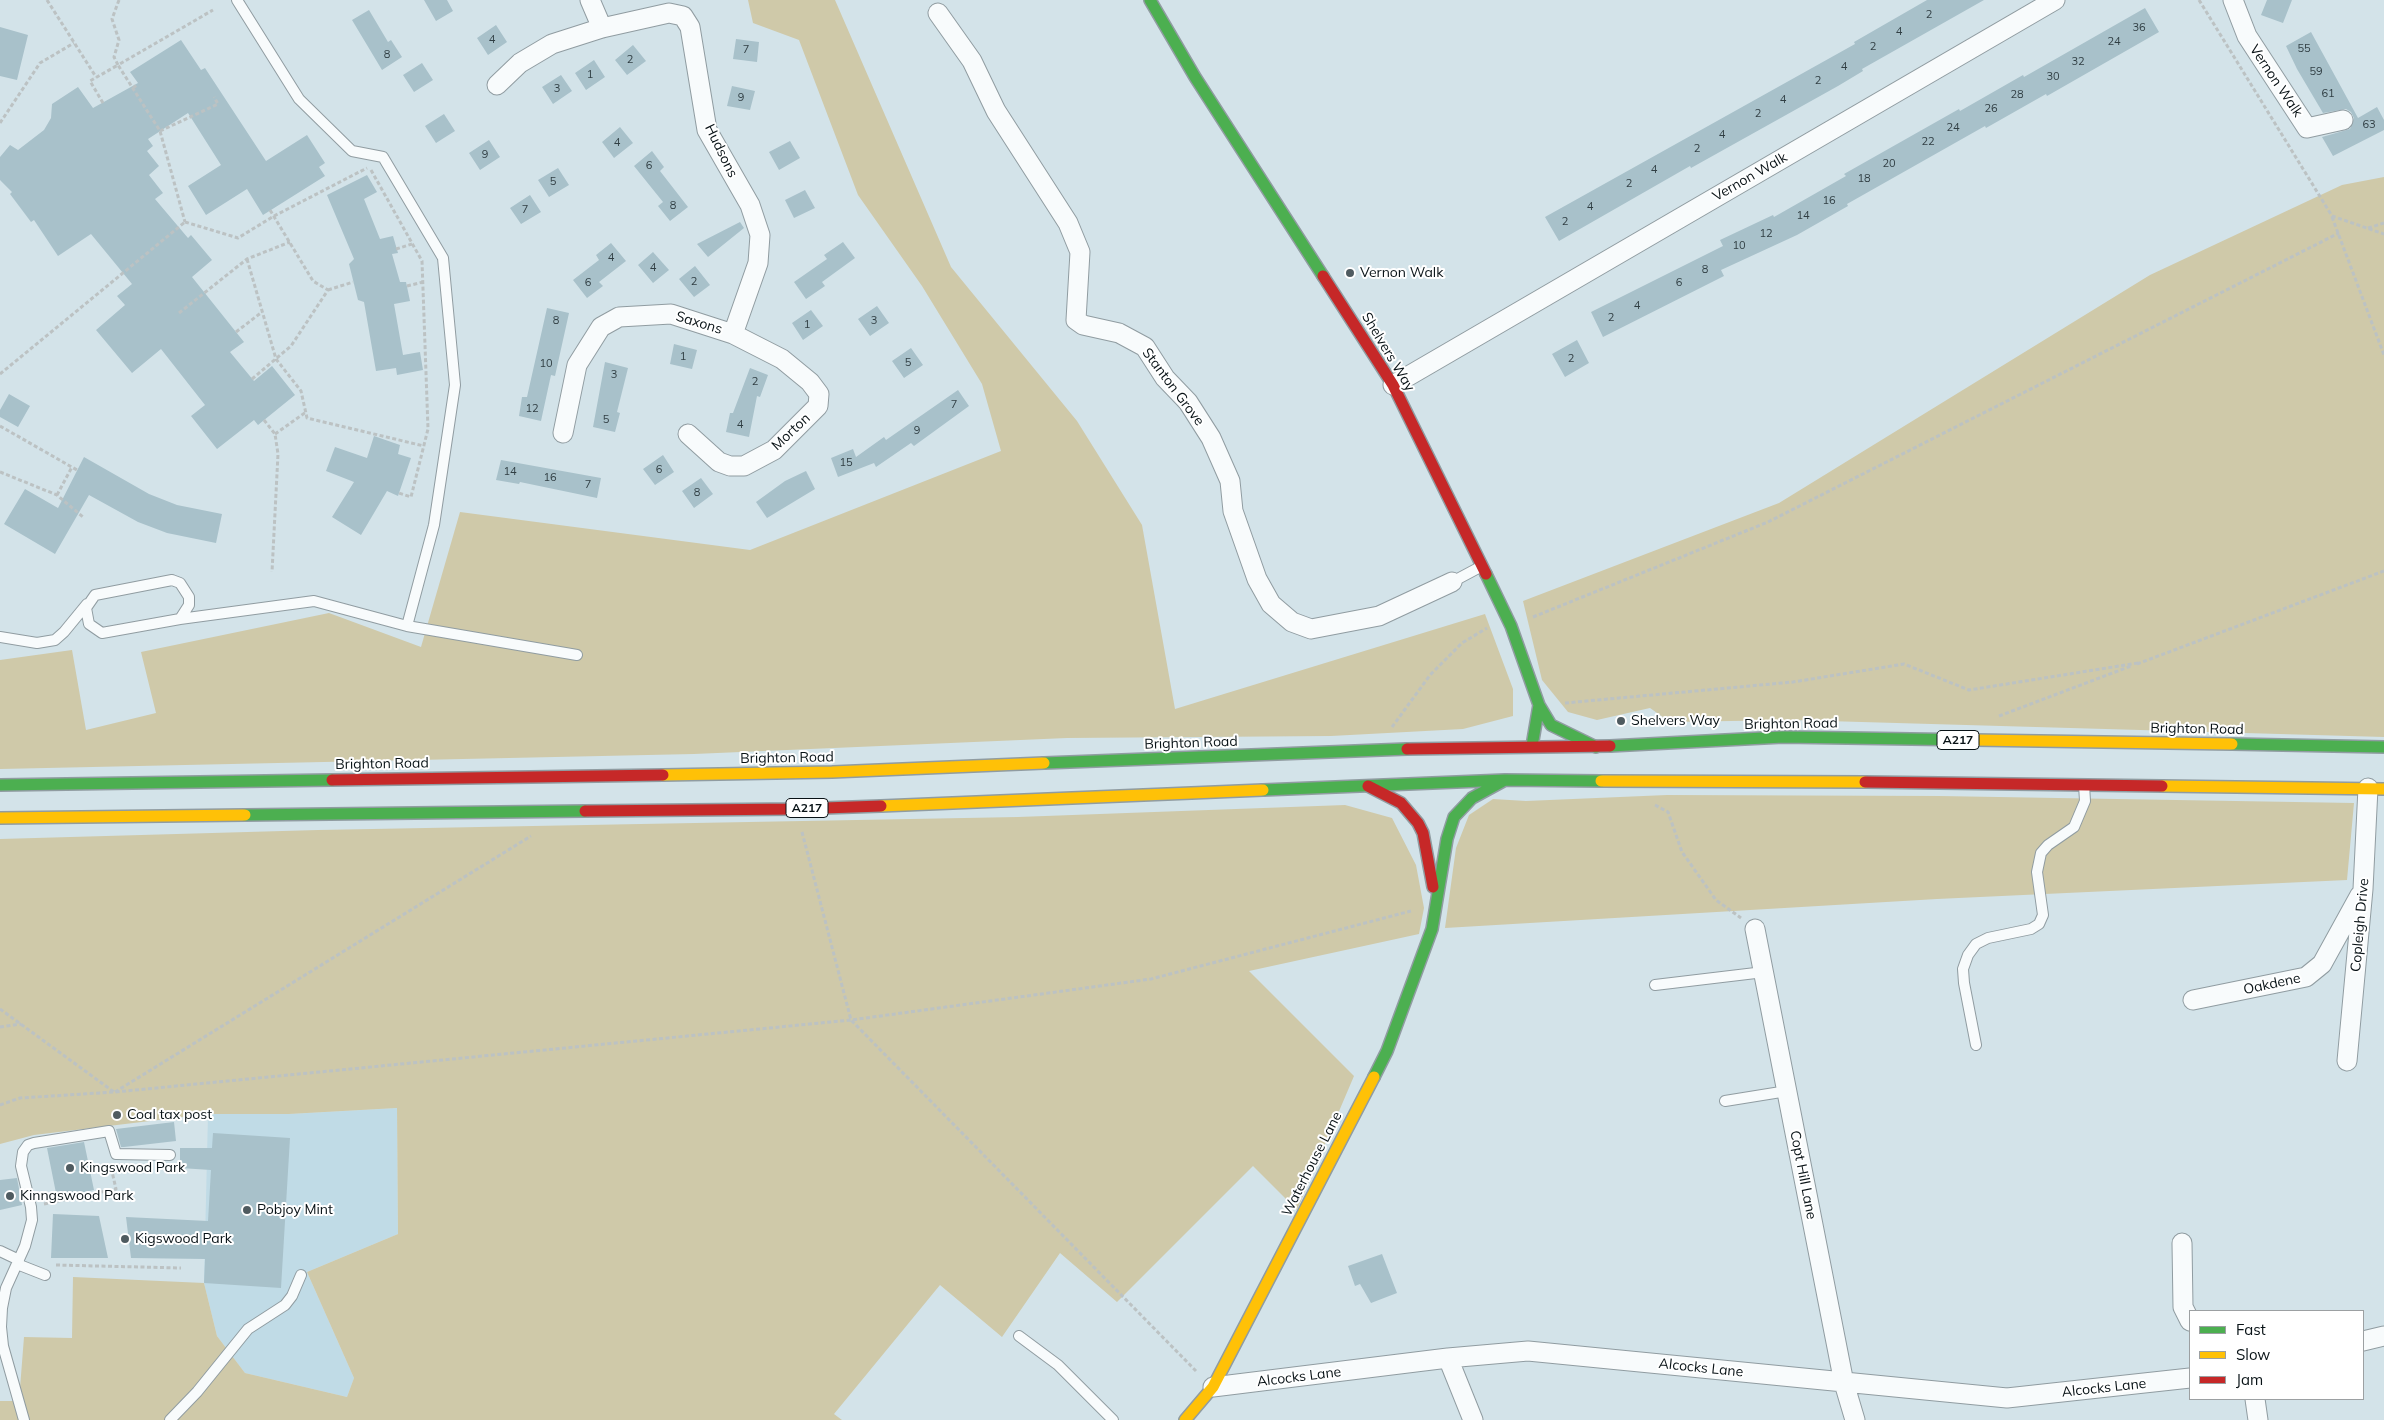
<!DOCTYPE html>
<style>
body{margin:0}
#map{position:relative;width:2384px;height:1420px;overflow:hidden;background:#d3e3e9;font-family:Mulish,sans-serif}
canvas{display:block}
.legend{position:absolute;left:2189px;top:1310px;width:175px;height:90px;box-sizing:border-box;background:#fff;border:1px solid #9ca0a2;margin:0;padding:6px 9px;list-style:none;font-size:15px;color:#081216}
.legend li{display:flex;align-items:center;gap:10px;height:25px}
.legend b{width:25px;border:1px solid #9ca0a2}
</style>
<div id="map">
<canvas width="2384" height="1420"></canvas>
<ul class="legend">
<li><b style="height:6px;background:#4caf50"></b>Fast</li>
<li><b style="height:6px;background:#ffc107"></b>Slow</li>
<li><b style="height:6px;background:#c62828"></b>Jam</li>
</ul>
</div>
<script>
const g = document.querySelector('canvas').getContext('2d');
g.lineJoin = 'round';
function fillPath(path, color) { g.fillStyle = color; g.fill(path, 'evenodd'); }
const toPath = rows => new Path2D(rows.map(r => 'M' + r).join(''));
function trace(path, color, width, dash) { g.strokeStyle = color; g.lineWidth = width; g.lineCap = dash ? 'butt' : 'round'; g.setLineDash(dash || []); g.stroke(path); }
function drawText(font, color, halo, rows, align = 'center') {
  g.font = font + ' Mulish,sans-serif'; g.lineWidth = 4; g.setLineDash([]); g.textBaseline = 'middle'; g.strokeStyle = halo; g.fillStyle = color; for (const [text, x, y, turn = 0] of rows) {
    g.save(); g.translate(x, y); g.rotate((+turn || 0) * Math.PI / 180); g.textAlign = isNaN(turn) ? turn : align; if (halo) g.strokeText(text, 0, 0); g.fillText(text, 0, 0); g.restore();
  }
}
const built = toPath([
 [397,1108,398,1234,307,1272,354,1378,347,1397,245,1373,217,1336,204,1283,208,1114,289,1114]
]);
const green = toPath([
 [748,0,835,0,951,267,1077,421,1142,525,1175,709,1485,614,1513,689,1513,716,1463,729,1331,736,1067,738,694,754,0,769,0,660,72,650,86,730,156,713,141,652,329,613,421,647,460,512,750,550,1001,451,982,384,922,286,858,195,799,40,753,23],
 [2384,177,2384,737,1792,720,1670,722,1650,708,1597,720,1568,712,1542,680,1523,601,1779,503,2150,275,2342,185],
 [1667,795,1939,796,2354,803,2347,880,1937,899,1445,928,1456,848,1469,815,1493,799,1526,801],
 [1345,805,1392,818,1416,865,1424,908,1419,934,1249,971,1354,1076,1297,1210,1253,1166,1117,1302,1060,1253,1002,1337,940,1285,834,1414,842,1420,0,1420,0,1401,19,1401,24,1337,72,1338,73,1277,204,1283,217,1336,245,1373,347,1397,354,1378,307,1272,398,1234,397,1108,289,1114,208,1114,34,1135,0,1144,0,839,318,830,1018,817]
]);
const building = toPath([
 [424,0,447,0,453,11,436,21],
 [1927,0,1984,0,1862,69,1863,71,1838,86,1691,168,1690,166,1559,241,1545,217,1855,44,1854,42],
 [2267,0,2292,0,2283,23,2261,15],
 [2145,8,2159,32,2047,96,2046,94,1986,128,1985,126,1847,204,1848,206,1797,235,1721,270,1724,276,1603,337,1591,312,1723,246,1720,240,1773,215,1774,217,1846,176,1844,174,1959,109,1960,111,2023,75,2024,77],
 [369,10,388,42,391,40,402,57,382,70,352,20],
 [496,25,507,42,488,55,477,38],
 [0,27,28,35,17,80,0,76],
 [2311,32,2358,118,2377,107,2384,120,2384,130,2333,156,2322,137,2350,129,2354,118,2351,112,2346,109,2323,113,2297,69,2286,46],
 [736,39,759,42,757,62,733,59],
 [181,40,201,70,205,68,266,161,307,135,325,163,319,167,325,176,263,215,247,189,206,215,188,186,221,165,188,113,148,139,153,146,147,151,159,166,149,175,163,193,155,199,188,238,191,235,212,260,192,277,244,342,230,352,254,381,272,366,295,395,258,425,254,420,217,449,191,416,205,405,161,349,132,373,96,330,125,305,117,296,132,284,91,234,58,256,34,220,31,222,10,194,12,192,0,180,0,157,10,145,18,150,44,130,51,118,52,104,78,87,93,108,138,83,130,72],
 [633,45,646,61,627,75,615,60],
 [594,60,605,77,586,90,575,73],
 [422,63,433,80,414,92,403,75],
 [561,75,572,91,553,104,542,87],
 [732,86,755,91,750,110,727,106],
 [444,114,455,131,436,143,425,126],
 [620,127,633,143,614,158,602,142],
 [489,140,500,157,480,170,469,153],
 [790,141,800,158,779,170,769,152],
 [652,151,664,167,660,171,688,207,670,221,658,206,663,202,634,166],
 [558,168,569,185,549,197,538,180],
 [367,175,377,192,364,199,380,239,393,236,398,253,392,254,400,282,406,282,410,301,394,304,403,355,420,352,423,370,397,375,396,368,376,371,364,302,358,300,349,264,354,259,327,195],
 [805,190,815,208,794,218,785,200],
 [530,195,541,212,521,224,510,208],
 [740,222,744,228,708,257,697,244],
 [843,242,855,258,822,282,825,286,806,299,794,282,827,259,824,255],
 [611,243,626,261,599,282,603,286,587,298,573,280,599,260,596,255],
 [653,252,669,270,653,283,638,265],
 [695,266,710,285,694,297,679,279],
 [877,306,889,323,870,336,858,319],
 [547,308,569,313,555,376,551,375,541,421,519,416,522,397,527,397],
 [811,310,823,326,803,340,792,323],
 [1577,340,1589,363,1565,377,1552,354],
 [674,344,697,350,692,369,670,364],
 [911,348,923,365,904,378,892,361],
 [605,362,628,368,617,412,620,413,615,432,593,427],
 [750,368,768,375,760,397,757,396,749,437,726,432,730,413,733,413],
 [958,390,969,406,914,446,911,443,876,467,874,463,838,477,831,458,853,449,856,457,884,437,886,440],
 [9,394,30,406,18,427,0,417,0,410],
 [374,436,400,445,398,454,411,458,398,496,387,491,361,535,332,517,354,482,326,471,335,447,367,458],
 [663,455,674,472,655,485,643,469],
 [84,457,149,494,177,505,222,514,216,543,167,533,138,522,89,495,55,554,4,524,25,489,58,508],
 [501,460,601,478,597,498,520,482,519,484,496,480],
 [806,471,815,489,767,518,756,502,785,481],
 [701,478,713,494,694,508,682,491],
 [174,1122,176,1141,124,1147,121,1147,116,1129],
 [213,1133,290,1138,281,1288,204,1283,205,1259,131,1258,126,1217,208,1221,211,1170,180,1168,180,1148,212,1148],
 [84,1142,94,1190,57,1198,47,1148],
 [17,1178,22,1205,0,1210,0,1180],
 [53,1214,99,1216,108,1258,51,1258],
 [1382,1254,1397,1293,1371,1303,1360,1284,1355,1286,1348,1266]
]);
const path = toPath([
 [47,0,96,77],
 [119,0,112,19,119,40,114,57,118,65,213,10],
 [2199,0,2332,216,2384,234],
 [133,88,138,84],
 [103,103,90,81,118,65,160,131,185,222],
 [0,123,40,63,74,43],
 [160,131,218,104,214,97],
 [371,170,422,261,428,429,411,497,399,493],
 [2332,217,2384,355],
 [185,222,238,238,274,216,367,168],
 [2368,228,2384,223],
 [396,249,412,244],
 [247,259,276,359,301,391,307,418,424,446],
 [407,286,423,282],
 [328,290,353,282],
 [179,313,247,259,290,242],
 [236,332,262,312],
 [0,374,185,222],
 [252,379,291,346,328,290,313,281,270,210],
 [264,420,275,434,278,454,272,572],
 [0,426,77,470],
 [275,434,306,412],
 [0,472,57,495,83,517],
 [57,495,72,467],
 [1533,617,1768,522,2339,233],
 [2137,664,2384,571],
 [1565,703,1793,682,1904,664,1969,690,2138,663],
 [1999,716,2131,666],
 [1392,727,1430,675,1462,643,1487,628],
 [1655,805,1668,812,1682,852,1716,900,1741,918],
 [802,832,851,1020,1196,1371],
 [0,1009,114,1092],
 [0,1027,21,1024],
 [115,1092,531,836],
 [0,1105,20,1098,115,1092,851,1020,1151,979,1411,911],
 [44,1204,116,1189,111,1167],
 [56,1265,181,1268]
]);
const lane = toPath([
 [237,0,299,99,352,151,383,157,443,258,455,385,434,525,407,626],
 [172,580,180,583,189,597,189,605,180,619,102,633,89,624,86,608,95,595,172,580],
 [1452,582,1482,566],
 [180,619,314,601,407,626,577,655],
 [0,637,37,643,55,640,64,632,87,604],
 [1655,985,1764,972],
 [1976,1045,1964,983,1963,969,1968,955,1976,944,1988,938,2031,929,2039,924,2043,915,2037,872,2041,853,2048,845,2074,827,2085,801,2084,785],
 [1725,1101,1787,1091],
 [0,1251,19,1260],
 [17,1264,45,1275],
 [1019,1336,1058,1365,1113,1420],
 [24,1420,3,1346,1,1327,2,1308,6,1288,25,1246,32,1220,31,1207,21,1166,23,1152,28,1145,34,1143,109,1131,116,1154,170,1155],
 [170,1420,197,1392,248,1329,285,1305,292,1296,301,1275]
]);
const street = toPath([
 [590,0,602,28],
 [2233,0,2247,36,2307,128,2343,120],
 [938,13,972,61,996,111,1068,223,1080,252,1076,320,1083,325,1119,333,1145,347,1165,378,1188,402,1211,438,1230,481,1233,511,1257,579,1271,604,1292,622,1311,629,1379,616,1452,582],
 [497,85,520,63,552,44,602,28,669,13,683,16,690,27,707,130,750,205,760,235,758,263,733,334],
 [1393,385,2055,0],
 [563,433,577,365,601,327,619,317,671,314,733,334,782,359,810,382,819,394,818,406,774,450,744,466,730,466,719,462,688,434],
 [1755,929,1844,1383,1855,1420],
 [2193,1000,2306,977,2322,964,2360,895],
 [2347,1061,2363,889,2368,788],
 [2182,1243,2183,1307,2190,1321],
 [2363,1341,2384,1336],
 [1448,1358,1473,1420],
 [1213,1387,1448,1358,1528,1351,2007,1398,2190,1378],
 [2255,1399,2258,1420]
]);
const fast = toPath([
 [1150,0,1195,77,1323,276],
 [1486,574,1511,626,1539,705,1532,746],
 [1539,705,1551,725,1596,747],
 [2232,744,2384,747],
 [1610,746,1783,737,1975,740],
 [1044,763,1407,749],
 [0,785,332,780],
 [1263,790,1505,780,1601,781],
 [245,815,585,811],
 [1374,1077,1387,1051,1432,929,1447,839,1454,817,1472,798,1505,780]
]);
const slow = toPath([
 [1975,740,2232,744],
 [663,775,832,772,1044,763],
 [1601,781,1865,782],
 [2162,786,2384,789],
 [881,806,1263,790],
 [0,818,245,815],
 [1185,1420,1213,1387,1374,1077]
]);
const jam = toPath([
 [1323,276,1393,385,1486,574],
 [1407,749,1610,746],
 [332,780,663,775],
 [1865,782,2162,786],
 [1368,786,1401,803,1418,823,1423,833,1433,887],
 [585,811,796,809,881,806]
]);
const markers = [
 [1350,273,5,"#4f5b60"],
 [1621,721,5,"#4f5b60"],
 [117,1115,5,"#4f5b60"],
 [70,1168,5,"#4f5b60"],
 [10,1196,5,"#4f5b60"],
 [247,1210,5,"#4f5b60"],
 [125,1239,5,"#4f5b60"]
];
const numberNames = [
 ["2",1929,15],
 ["36",2139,28],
 ["4",1899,32],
 ["4",492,40],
 ["24",2114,42],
 ["2",1873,47],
 ["55",2304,49],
 ["7",746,50],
 ["8",387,55],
 ["2",630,60],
 ["32",2078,62],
 ["4",1844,67],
 ["59",2316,72],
 ["1",590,75],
 ["30",2053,77],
 ["2",1818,81],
 ["3",557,89],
 ["61",2328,94],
 ["28",2017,95],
 ["9",741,98],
 ["4",1783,100],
 ["26",1991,109],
 ["2",1758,114],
 ["63",2369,125],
 ["24",1953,128],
 ["4",1722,135],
 ["22",1928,142],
 ["4",617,143],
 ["2",1697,149],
 ["9",485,155],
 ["20",1889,164],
 ["6",649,166],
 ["4",1654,170],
 ["18",1864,179],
 ["5",553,182],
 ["2",1629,184],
 ["16",1829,201],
 ["8",673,206],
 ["4",1590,207],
 ["7",525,210],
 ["14",1803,216],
 ["2",1565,222],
 ["12",1766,234],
 ["10",1739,246],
 ["4",611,258],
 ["4",653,268],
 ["8",1705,270],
 ["2",694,282],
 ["6",588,283],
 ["6",1679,283],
 ["4",1637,306],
 ["2",1611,318],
 ["8",556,321],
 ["3",874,321],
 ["1",807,325],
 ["1",683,357],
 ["2",1571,359],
 ["5",908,363],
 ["10",546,364],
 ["3",614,375],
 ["2",755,382],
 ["7",954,405],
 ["12",532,409],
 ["5",606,420],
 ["4",740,425],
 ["9",917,431],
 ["15",846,463],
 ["6",659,470],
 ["14",510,472],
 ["16",550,478],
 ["7",588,485],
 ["8",697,493]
];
const shields = [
 [1958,740,42],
 [807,808,42]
];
const shieldNames = [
 ["A217",1958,740],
 ["A217",807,808]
];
const streetNames = [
 ["Vernon Walk",2276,81,56],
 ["Hudsons",721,151,64],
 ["Vernon Walk",1750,177,-30],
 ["Saxons",699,323,17],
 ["Shelvers Way",1388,352,59],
 ["Stanton Grove",1173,387,53],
 ["Morton",791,432,-43],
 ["Brighton Road",1791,724,-1],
 ["Brighton Road",2197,729,1],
 ["Brighton Road",1191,743,-2],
 ["Brighton Road",787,758,-1],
 ["Brighton Road",382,764,-1],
 ["Copleigh Drive",2360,925,-85],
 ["Oakdene",2272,984,-12],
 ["Waterhouse Lane",1312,1164,-63],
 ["Copt Hill Lane",1803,1175,79],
 ["Alcocks Lane",1701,1368,6],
 ["Alcocks Lane",1299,1377,-7],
 ["Alcocks Lane",2104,1388,-6]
];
const poiNames = [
 ["Vernon Walk",1360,273],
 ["Shelvers Way",1631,721],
 ["Coal tax post",127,1115],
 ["Kingswood Park",80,1168],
 ["Kinngswood Park",20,1196],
 ["Pobjoy Mint",257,1210],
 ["Kigswood Park",135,1239]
];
fillPath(built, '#c0dbe6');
fillPath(green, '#cfc9a9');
fillPath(building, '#a8c1ca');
trace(lane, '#909ca1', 12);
trace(street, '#909ca1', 21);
trace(fast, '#909ca1', 14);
trace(slow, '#909ca1', 14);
trace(jam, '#909ca1', 14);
trace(path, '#bcc2c3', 3, [4, 2.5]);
trace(lane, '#f8fbfc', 10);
trace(street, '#f8fbfc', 19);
trace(fast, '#4caf50', 11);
trace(slow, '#ffc107', 11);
trace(jam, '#c62828', 11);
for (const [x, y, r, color] of markers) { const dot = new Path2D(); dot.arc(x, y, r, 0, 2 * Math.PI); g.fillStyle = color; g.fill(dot); trace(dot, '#fff', 2); }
drawText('11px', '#303e43', null, numberNames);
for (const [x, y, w] of shields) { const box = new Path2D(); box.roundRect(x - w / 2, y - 9.5, w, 19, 4); g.fillStyle = '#fff'; g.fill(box); trace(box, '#081216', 1); }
drawText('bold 12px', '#081216', null, shieldNames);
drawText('14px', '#081216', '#fff', streetNames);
drawText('14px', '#081216', '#fff', poiNames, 'left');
</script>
